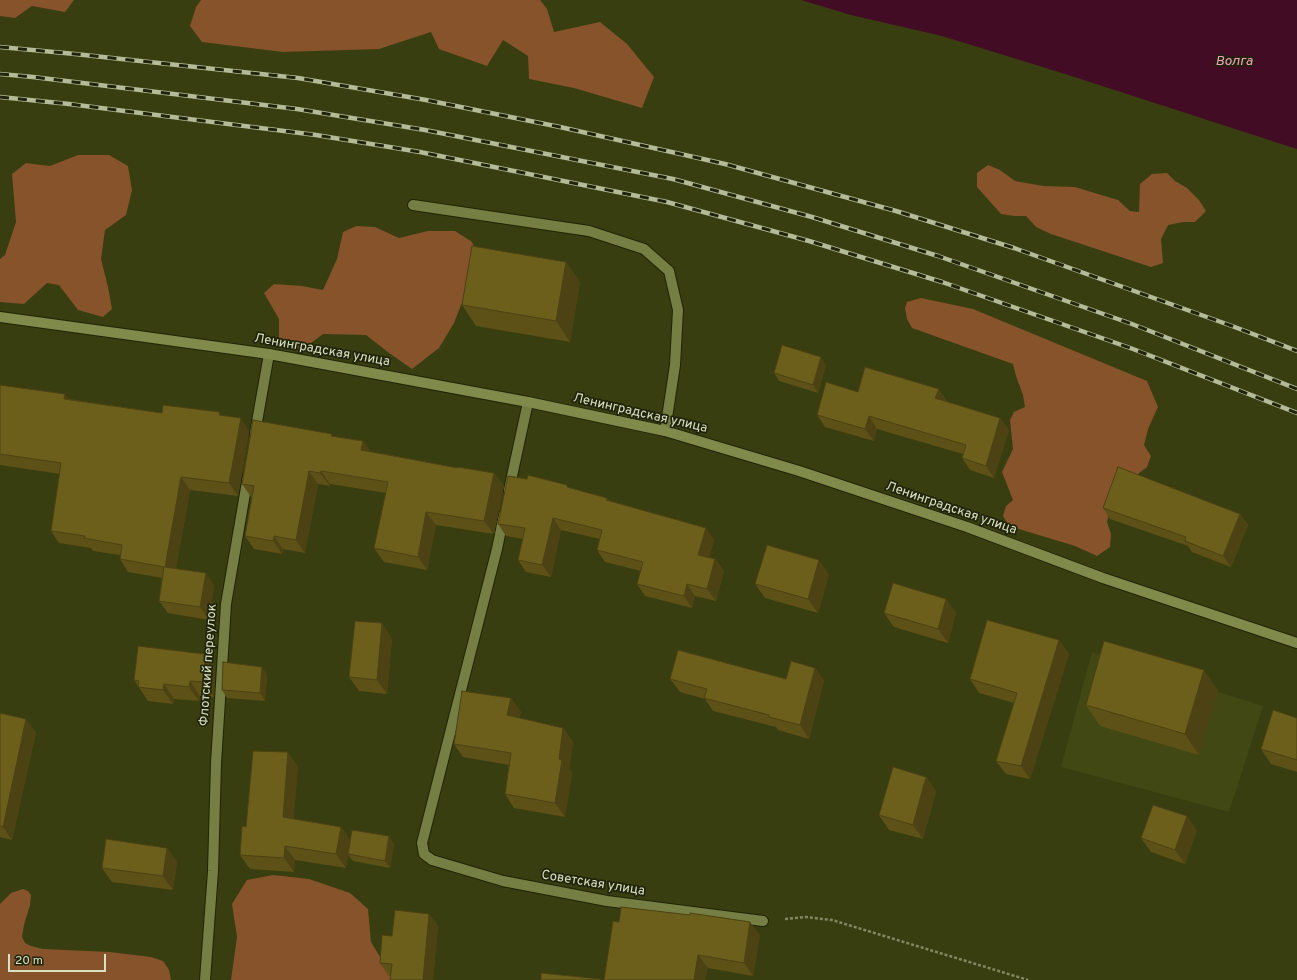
<!DOCTYPE html>
<meta charset="utf-8">
<style>
body{margin:0}
#map{position:relative;width:1297px;height:980px;overflow:hidden;background:#383e10;font-family:Overpass,sans-serif}
canvas{display:block}
.scale{position:absolute;left:8px;top:954px;width:98px;height:18px;box-sizing:border-box;border:2px solid #dae1c2;border-top:0;padding-left:5px;font-size:12px;line-height:14px;white-space:nowrap;color:#dae1c2;-webkit-text-stroke:3px #20240b;paint-order:stroke}
</style>
<div id="map">
<canvas width="1297" height="980"></canvas>
<div class="scale">20 m</div>
</div>
<script>
const g = document.querySelector('canvas').getContext('2d');
g.lineJoin = 'round';
function fillPath(path, color) { g.fillStyle = color; g.fill(path, 'evenodd'); }
const toPath = rows => new Path2D(rows.map(r => 'M' + r).join(''));
function trace(path, color, width, dash) { g.strokeStyle = color; g.lineWidth = width; g.lineCap = dash ? 'butt' : 'round'; g.setLineDash(dash || []); g.stroke(path); }
function drawText(font, color, halo, rows, align = 'center') {
  g.font = font + ' Overpass,sans-serif'; g.lineWidth = 3.5; g.setLineDash([]); g.textBaseline = 'middle'; g.strokeStyle = halo; g.fillStyle = color; for (const [text, x, y, turn = 0] of rows) {
    g.save(); g.translate(x, y); g.rotate((+turn || 0) * Math.PI / 180); g.textAlign = isNaN(turn) ? turn : align; if (halo) g.strokeText(text, 0, 0); g.fillText(text, 0, 0); g.restore();
  }
}
const built = toPath([
 [1092,652,1263,706,1229,812,1061,767]
]);
const green = toPath([
 [0,0,74,0,65,12,32,6,15,18,0,16],
 [201,0,540,0,547,9,554,32,600,22,627,44,654,77,642,108,574,88,529,79,528,56,503,40,487,66,439,49,431,32,379,49,283,52,202,42,190,26,196,7],
 [78,155,109,155,128,166,132,190,126,215,105,230,101,259,108,287,112,309,103,317,78,310,59,285,47,283,24,304,0,302,0,259,5,255,16,222,12,174,26,163,50,166],
 [988,165,1000,170,1015,181,1043,186,1075,187,1118,200,1130,211,1139,212,1140,184,1152,174,1167,173,1175,181,1187,188,1199,200,1206,211,1195,222,1183,222,1168,225,1161,239,1163,263,1151,267,1051,234,1036,227,1026,216,1014,216,1001,214,977,187,977,173],
 [356,226,375,227,399,238,428,231,455,231,471,241,477,251,470,282,454,323,439,348,412,369,389,353,366,335,323,334,302,350,284,344,279,339,279,319,264,293,274,284,302,286,323,290,337,259,343,232],
 [921,298,973,309,1147,381,1158,407,1148,429,1144,445,1151,456,1147,467,1116,491,1112,501,1107,522,1111,534,1110,547,1097,556,1075,546,1009,526,1003,516,1006,506,1013,500,1002,472,1013,449,1010,420,1014,412,1025,407,1023,395,1016,376,1013,364,912,328,907,319,905,308,907,302],
 [273,875,309,879,350,893,368,909,371,942,394,980,231,980,237,937,232,904,247,880],
 [23,889,28,891,31,895,30,905,24,925,22,937,25,943,31,946,43,949,110,952,151,957,163,961,169,970,171,980,0,980,0,904,11,893]
]);
const water = toPath([
 [801,0,1297,0,1297,149,1062,73,942,36,851,15]
]);
const path = toPath([
 [785,919,805,917,832,920,1028,980]
]);
const service = toPath([
 [413,205,589,231,644,249,669,271,678,310,675,365,665,431]
]);
const minor = toPath([
 [255,433,269,354],
 [509,490,528,402],
 [504,515,497,549,422,843,424,854,432,860,503,881,607,901,763,921],
 [205,980,213,871,216,763,226,604,248,476]
]);
const secondary = toPath([
 [0,317,269,354,528,402,665,431,799,471,967,527,1103,578,1297,643]
]);
const rail = toPath([
 [0,47,75,54,298,78,426,100,560,127,725,164,896,211,1014,248,1232,326,1297,351],
 [0,74,33,77,297,109,425,130,673,179,812,217,938,256,1132,324,1297,389],
 [0,97,69,104,316,135,420,152,667,202,809,241,942,282,1133,349,1297,413]
]);
const wall = toPath([
 [566,262,580,282,570,342,476,326,462,305],
 [826,365,818,393,779,381,774,373],
 [0,385,69,399,162,413,222,415,249,431,238,496,190,490,176,568,214,585,209,620,168,613,159,601,162,578,128,572,120,559,120,555,93,551,91,548,59,543,51,531,60,474,0,465],
 [858,392,947,401,947,402,1000,418,1009,430,994,478,970,470,962,458,963,454,877,429,874,441,825,427,817,415],
 [333,436,363,441,370,451,458,468,494,473,504,486,494,534,436,525,427,570,384,562,374,548,386,493,330,484,330,486,318,484,305,553,283,549,282,554,254,549,245,536,252,497,251,497,242,484],
 [567,485,569,488,607,498,608,500,706,528,714,540,709,558,715,559,724,571,716,601,695,596,692,608,645,596,637,584,641,571,605,562,597,550,600,539,561,530,551,577,526,572,518,560,523,539,506,536,498,524],
 [1103,508,1240,514,1248,525,1231,567,1192,552,1188,546,1110,519],
 [829,574,818,613,765,598,755,584],
 [946,599,956,613,948,643,894,627,884,613],
 [392,638,387,694,359,691,349,677],
 [1059,640,1069,654,1030,779,1006,774,996,761,1014,703,979,693,970,679],
 [205,654,215,668,214,697,200,696,199,701,174,699,173,704,148,701,134,680],
 [815,668,824,681,809,739,778,730,776,727,713,711,705,699,680,692,670,679,786,679],
 [267,674,265,701,227,698,222,690],
 [1218,690,1199,755,1100,726,1086,705],
 [511,698,521,712,519,718,563,728,573,742,569,769,572,773,565,817,514,808,505,794,509,765,463,757,454,744],
 [0,713,36,732,12,840,0,837],
 [1297,718,1297,772,1271,764,1261,749],
 [298,766,293,819,341,827,350,840,389,836,394,844,390,868,353,861,348,855,346,868,295,860,294,872,250,869,240,855,246,827],
 [926,777,936,791,923,839,889,830,879,815],
 [1197,830,1185,864,1151,852,1141,838],
 [167,848,177,862,173,890,112,882,102,868],
 [429,914,438,926,433,980,390,980,391,976,389,976,380,963,392,936],
 [619,922,760,935,753,976,708,968]
]);
const shadedWall = toPath([
 [566,262,580,282,570,342,556,321],
 [821,357,826,365,818,393,813,385],
 [939,389,947,401,944,411,935,398],
 [65,394,74,406,64,399],
 [869,416,877,429,874,441,865,429],
 [241,418,249,431,238,496,229,483],
 [1000,418,1009,430,994,478,986,466],
 [363,441,372,454,361,450],
 [309,471,318,484,305,553,296,540],
 [321,471,330,484,330,486,320,473],
 [494,473,504,486,494,534,484,521],
 [181,477,190,490,174,579,165,567],
 [426,512,436,525,427,570,418,557],
 [1240,514,1248,525,1231,567,1223,556],
 [553,518,561,530,551,577,542,565],
 [706,528,714,540,707,567,698,555],
 [274,536,283,549,282,554,273,541],
 [715,559,724,571,716,601,707,589],
 [819,560,829,574,818,613,808,599],
 [206,573,214,585,209,620,200,607],
 [687,584,695,596,692,608,684,596],
 [946,599,956,613,948,643,938,629],
 [382,623,392,638,387,694,377,680],
 [1059,640,1069,654,1030,779,1021,766],
 [205,654,215,668,214,697,204,682],
 [262,667,267,674,265,701,260,693],
 [815,668,824,681,809,739,800,725],
 [1204,670,1218,690,1199,755,1185,734],
 [190,681,200,696,199,701,189,687],
 [164,684,174,699,173,704,163,690],
 [511,698,521,712,517,729,507,715],
 [26,719,36,732,12,840,3,827],
 [563,728,573,742,569,769,572,773,565,817,555,803,559,759],
 [288,752,298,766,293,831,283,817],
 [926,777,936,791,923,839,913,825],
 [1187,816,1197,830,1185,864,1175,850],
 [341,827,351,841,348,854,348,855,346,868,336,854],
 [389,836,394,844,390,868,385,861],
 [285,846,295,860,294,872,284,858],
 [167,848,177,862,173,890,163,876],
 [429,914,438,926,433,980,423,980],
 [750,922,760,935,753,976,744,963],
 [698,955,708,968,705,980,694,980]
]);
const building = toPath([
 [472,246,566,262,556,321,462,305,472,246],
 [782,345,821,357,813,385,774,373,782,345],
 [865,367,939,389,935,398,1000,418,986,466,962,458,966,445,869,416,865,429,817,415,826,382,858,392,865,367],
 [0,385,65,394,64,399,162,413,163,405,220,412,219,415,241,418,229,483,181,477,165,567,206,573,200,607,159,601,164,567,120,559,122,545,84,538,85,536,51,531,61,463,0,454,0,385],
 [253,420,332,434,331,436,363,441,361,450,458,468,458,467,494,473,484,521,426,512,418,557,374,548,388,482,321,471,320,473,309,471,296,540,274,536,273,541,245,536,254,486,242,484,253,420],
 [1118,467,1240,514,1223,556,1185,541,1186,537,1103,508,1118,467],
 [528,475,567,485,567,487,607,498,606,500,706,528,698,555,715,559,707,589,687,584,684,596,637,584,643,562,597,550,602,530,553,518,542,565,518,560,525,528,498,524,508,476,527,479,528,475],
 [767,545,819,560,808,599,755,584,767,545],
 [893,583,946,599,938,629,884,613,893,583],
 [987,620,1059,640,1021,766,996,761,1017,693,970,679,987,620],
 [355,621,382,623,377,680,349,677,355,621],
 [1104,641,1204,670,1185,734,1086,705,1104,641],
 [138,646,205,654,204,682,190,681,189,687,164,684,163,690,138,687,139,681,134,680,138,646],
 [678,650,786,679,791,661,815,668,800,725,769,717,769,715,704,698,707,689,670,679,678,650],
 [223,662,262,667,260,693,222,690,223,662],
 [462,691,511,698,507,715,563,728,559,759,562,760,555,803,505,794,511,753,454,744,462,691],
 [1273,710,1297,718,1297,760,1261,749,1273,710],
 [0,713,26,719,3,827,0,826,0,713],
 [253,751,288,752,283,817,341,827,336,854,285,846,284,858,240,855,242,826,246,827,253,751],
 [893,767,926,777,913,825,879,815,893,767],
 [1153,805,1187,816,1175,850,1141,838,1153,805],
 [352,830,389,836,385,861,348,854,352,830],
 [106,839,167,848,163,876,102,868,106,839],
 [621,907,690,915,690,913,750,922,744,963,698,955,694,980,604,980,613,921,619,922,621,907],
 [395,910,429,914,423,980,390,980,392,964,380,963,382,935,392,936,395,910],
 [541,973,600,979,600,980,541,980,541,973]
]);
const streetNames = [
 ["Ленинградская улица",322,351,10],
 ["Ленинградская улица",640,414,13],
 ["Ленинградская улица",951,509,19],
 ["Флотский переулок",209,665,-86],
 ["Советская улица",593,884,9]
];
const waterNames = [
 ["Волга",1234,62]
];
fillPath(built, '#414814');
fillPath(green, '#86532b');
fillPath(water, '#430c25');
trace(service, '#202405', 12);
trace(minor, '#202405', 12);
trace(secondary, '#202405', 12);
trace(path, '#828861', 2.5, [3, 2]);
trace(service, '#757f43', 10);
trace(minor, '#757f43', 10);
trace(secondary, '#7f8a4b', 10);
trace(rail, '#b4bb98', 4.5);
trace(rail, '#20240b', 3, [9]);
fillPath(wall, '#5d5117');
fillPath(shadedWall, '#4c4213');
fillPath(building, '#6c5e1b');
trace(building, '#4c4213', 1);
drawText('13px', '#dae1c2', '#20240b', streetNames);
drawText('italic 14px', '#f5a2bf', '#20240b', waterNames);
</script>
